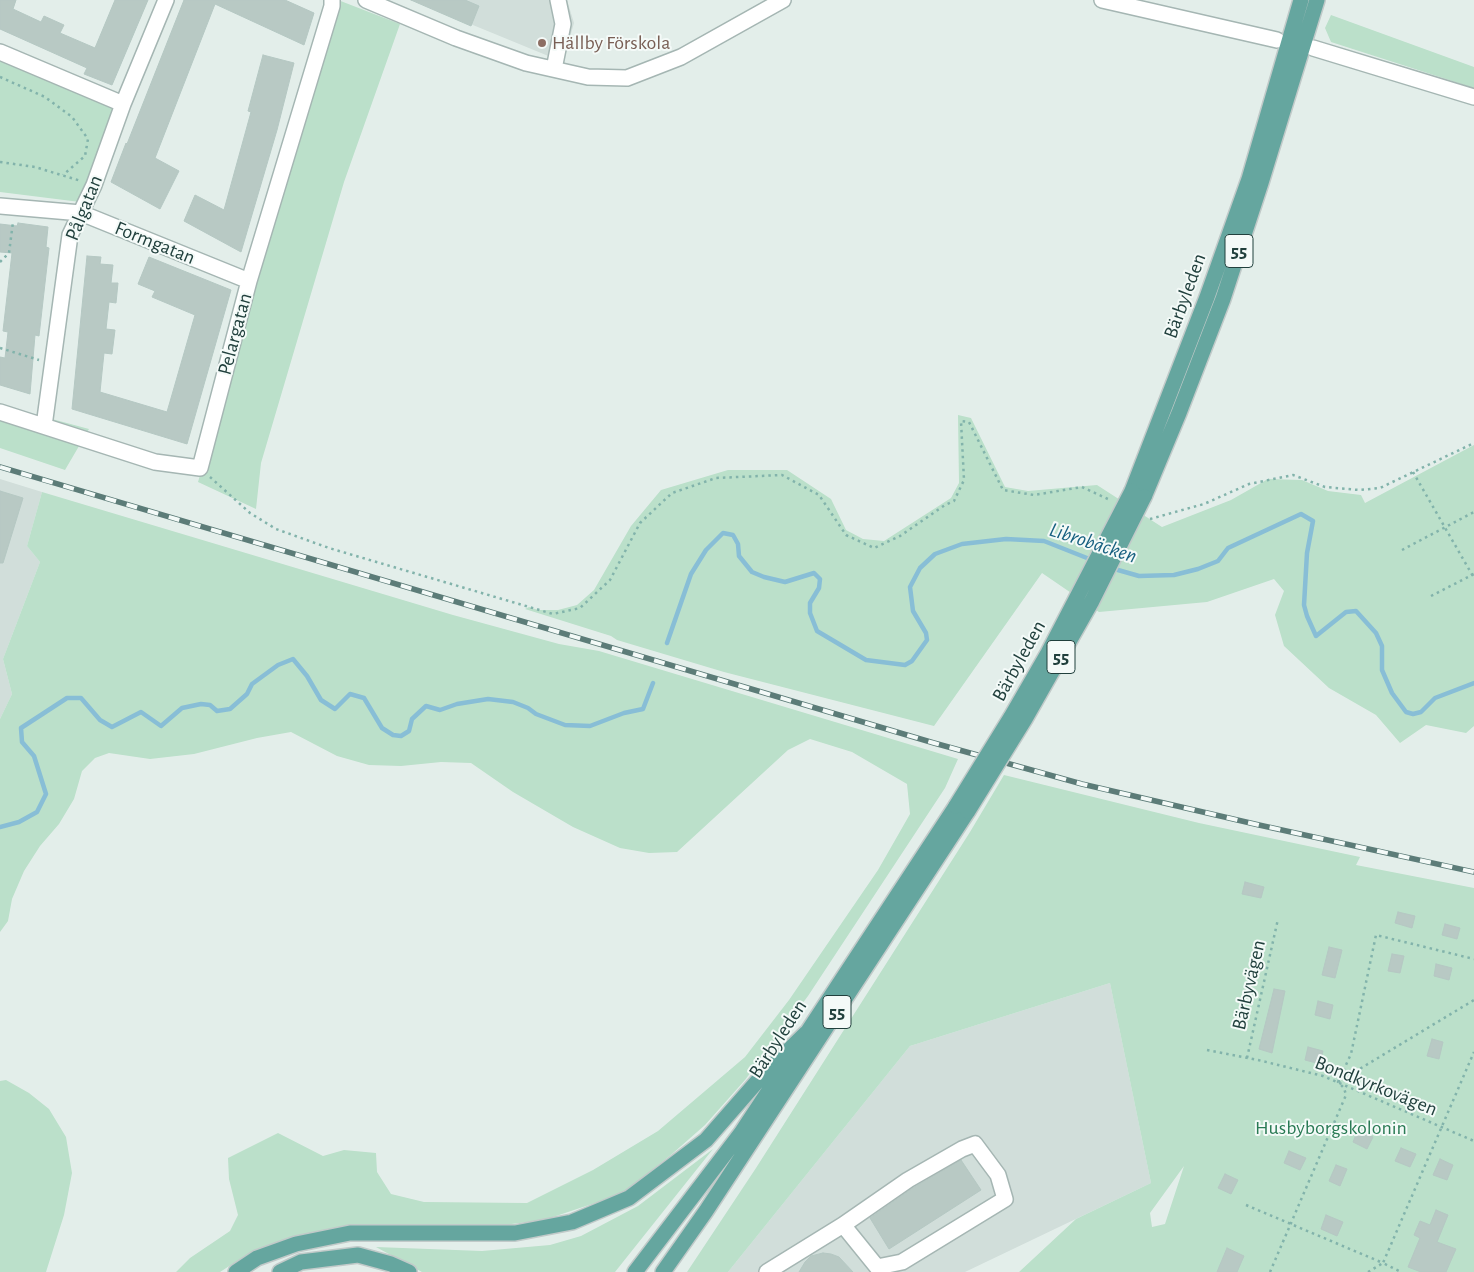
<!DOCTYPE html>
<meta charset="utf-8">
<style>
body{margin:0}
canvas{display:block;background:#e3eeea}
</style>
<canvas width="1474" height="1272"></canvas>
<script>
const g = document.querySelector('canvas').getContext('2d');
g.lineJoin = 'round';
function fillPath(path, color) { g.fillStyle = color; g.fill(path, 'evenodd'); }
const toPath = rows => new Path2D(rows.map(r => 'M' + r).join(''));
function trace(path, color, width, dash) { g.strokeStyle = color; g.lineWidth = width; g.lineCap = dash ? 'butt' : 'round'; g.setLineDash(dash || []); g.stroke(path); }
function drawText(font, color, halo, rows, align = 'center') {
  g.font = font + ' "Alegreya Sans",sans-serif'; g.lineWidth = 4; g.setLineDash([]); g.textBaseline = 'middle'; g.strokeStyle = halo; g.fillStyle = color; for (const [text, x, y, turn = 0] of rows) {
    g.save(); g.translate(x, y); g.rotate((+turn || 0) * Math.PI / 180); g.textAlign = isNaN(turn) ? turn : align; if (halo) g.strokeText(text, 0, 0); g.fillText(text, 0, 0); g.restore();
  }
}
const built = toPath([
 [412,0,567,0,574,23,563,62],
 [0,479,42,492,27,546,40,562,3,659,12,694,0,719],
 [1110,983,1151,1183,965,1272,728,1272,910,1046]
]);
const green = toPath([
 [338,0,400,24,344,182,261,463,256,509,198,482],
 [1331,15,1474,67,1474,88,1331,42,1325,28],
 [0,59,113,108,80,202,0,192],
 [0,405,89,429,65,470,0,448],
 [958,415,971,418,1005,487,1028,491,1097,485,1162,527,1231,500,1268,479,1302,480,1328,491,1361,495,1365,503,1474,445,1474,726,1466,733,1426,725,1400,743,1376,715,1329,688,1284,646,1275,615,1284,591,1274,579,1207,602,1099,612,1042,573,934,726,724,672,617,640,611,636,525,609,529,607,538,610,558,610,577,605,594,590,631,526,661,490,728,470,787,470,831,499,846,530,863,539,884,541,951,498,959,483],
 [42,492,453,615,559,644,599,651,958,759,945,788,808,996,745,1080,705,1125,672,1154,622,1194,544,1220,495,1226,354,1226,308,1234,248,1254,220,1272,176,1272,190,1258,230,1231,238,1215,229,1179,228,1158,278,1133,323,1156,344,1150,376,1153,377,1172,391,1194,424,1202,527,1203,593,1170,658,1131,745,1057,789,1000,878,870,910,814,907,784,852,752,810,739,788,750,677,852,649,853,620,848,573,827,513,792,471,763,441,762,401,766,369,765,337,756,291,732,257,738,194,754,150,759,109,753,95,758,82,771,74,799,59,824,40,846,24,871,12,899,8,921,0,932,0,719,12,694,3,659,40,562,27,546],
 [1004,775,1199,823,1360,857,1356,865,1474,888,1474,1272,1019,1272,1076,1219,1151,1183,1110,983,910,1046,728,1272,687,1272,756,1168,970,832],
 [1184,1166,1165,1224,1152,1227,1150,1213],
 [6,1080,29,1093,49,1109,66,1137,72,1173,64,1215,46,1272,0,1272,0,1081],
 [713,1149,615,1272,422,1272,376,1247,482,1251,550,1245,581,1236,638,1206]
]);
const stream = toPath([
 [1111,568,1139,576,1174,575,1198,569,1218,561,1228,548,1301,514,1313,521,1307,553,1304,605,1307,616,1316,636,1346,612,1356,611,1376,633,1382,646,1382,670,1392,693,1406,712,1413,714,1421,712,1435,698,1474,683],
 [667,643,691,574,706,550,723,533,733,535,738,544,739,556,752,572,764,577,785,582,814,573,820,579,819,588,810,603,810,613,817,631,866,660,905,665,912,661,927,640,926,633,913,611,910,587,920,568,935,554,962,544,1006,539,1044,541,1092,560],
 [0,827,19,822,37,812,46,794,34,756,22,742,21,728,67,698,81,698,100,720,112,727,141,712,161,726,182,708,201,704,210,705,217,711,230,709,247,694,252,684,278,665,293,659,307,676,321,700,335,709,350,694,364,698,382,728,393,735,401,736,409,731,412,719,426,706,440,710,457,704,488,699,513,702,528,708,536,714,565,725,590,726,624,713,643,709,653,683]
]);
const building = toPath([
 [0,0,16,0,13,9,41,22,44,16,64,25,60,33,95,48,115,0,148,0,112,85,84,74,87,68,0,29,0,0],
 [184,0,285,0,314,13,304,45,215,4,155,158,179,171,160,209,111,182,126,143,127,144,184,0],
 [411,0,465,0,479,6,471,26,411,0],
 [263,55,294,63,277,130,241,252,184,221,195,195,224,210,251,112,248,111,263,55],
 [18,223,48,227,46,247,49,248,39,336,35,335,30,394,0,385,0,357,5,358,8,332,3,331,12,253,0,252,0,224,17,226,18,223],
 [87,256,101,257,100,264,113,265,111,283,118,283,116,303,109,302,106,329,115,330,112,354,104,353,100,392,167,412,195,315,152,297,155,291,138,284,149,257,231,290,187,444,72,409,87,256],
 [0,491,23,498,3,563,0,563,0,491],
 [1245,882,1264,887,1261,898,1242,894,1245,882],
 [1398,912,1415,916,1412,928,1395,923,1398,912],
 [1445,924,1460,928,1457,939,1442,935,1445,924],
 [1329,947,1342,950,1335,978,1322,975,1329,947],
 [1392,954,1404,956,1400,973,1388,971,1392,954],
 [1436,964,1452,968,1449,980,1434,976,1436,964],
 [1274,989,1285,991,1272,1053,1259,1049,1274,989],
 [1318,1001,1333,1005,1330,1019,1315,1015,1318,1001],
 [1432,1039,1443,1042,1439,1059,1427,1056,1432,1039],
 [1308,1047,1323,1051,1320,1064,1305,1060,1308,1047],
 [1358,1130,1373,1137,1367,1149,1353,1142,1358,1130],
 [1401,1148,1416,1154,1410,1167,1395,1161,1401,1148],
 [1289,1151,1306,1158,1300,1170,1284,1163,1289,1151],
 [1440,1159,1453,1165,1447,1180,1433,1175,1440,1159],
 [961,1160,981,1190,889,1249,870,1218,913,1188,961,1160],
 [1336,1165,1347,1169,1340,1186,1329,1181,1336,1165],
 [1225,1174,1238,1180,1231,1194,1218,1188,1225,1174],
 [1436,1210,1448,1215,1437,1242,1456,1249,1446,1272,1421,1272,1408,1267,1420,1238,1414,1235,1420,1221,1430,1225,1436,1210],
 [1326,1215,1343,1222,1337,1236,1321,1229,1326,1215],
 [1227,1248,1244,1256,1237,1272,1217,1272,1227,1248],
 [823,1253,831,1254,839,1257,853,1272,799,1272,805,1262,811,1256,823,1253]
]);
const path = toPath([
 [0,77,45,97,72,117,88,139,85,156,63,175],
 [0,162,35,167,81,181],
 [0,262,9,253,13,222],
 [0,348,39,360],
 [1413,472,1474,578],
 [210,477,250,513,276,529,329,548,553,614,580,608,610,580,640,523,672,493,716,478,782,475,819,495,846,535,874,548,900,536,945,505,954,501,964,480,961,421,969,422,1003,490,1034,495,1082,487,1110,500],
 [1150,519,1204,504,1249,484,1293,475,1325,487,1359,490,1380,488,1474,443],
 [1402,550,1474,512],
 [1431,596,1474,574],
 [1207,1050,1258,1060,1323,1076,1474,1141],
 [1247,1058,1278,919],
 [1338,1082,1474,1000],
 [1246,1205,1383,1263,1474,1052],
 [1270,1272,1346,1095,1344,1088,1338,1082,1351,1054,1376,935,1474,959],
 [1368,1272,1383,1263,1401,1272]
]);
const minor = toPath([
 [366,0,456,38,526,63,588,77,627,78,681,57,783,0],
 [1102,0,1277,40],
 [1313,48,1474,97],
 [0,52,123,104],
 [554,69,563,24,558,0],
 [0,206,81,213,249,281],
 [0,412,155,462,200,468,249,281,332,6,332,0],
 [44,426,70,235,94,185,123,104,166,0],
 [767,1272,843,1225,908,1180,962,1149,975,1144,998,1175,1005,1199,902,1262,877,1267,843,1225]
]);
const major = toPath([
 [1132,491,1207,297,1249,179,1301,0],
 [1144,497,1179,413,1223,299,1261,183,1317,0],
 [236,1272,257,1258,296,1244,350,1233,515,1233,572,1222,629,1198,706,1140,762,1076,806,1033],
 [280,1272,301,1262,358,1255,391,1264,409,1272],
 [635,1272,741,1133,956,806],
 [663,1272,706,1211,968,811]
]);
const rail = toPath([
 [0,467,934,743,1082,784,1259,825,1474,872]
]);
const majorBridge = toPath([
 [956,806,1011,717,1048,653,1132,491],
 [968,811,1025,719,1092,601,1144,497]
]);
const markers = [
 [542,43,5,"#8d6e63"]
];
const shields = [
 [1239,251,28],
 [1061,657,28],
 [837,1012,28]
];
const shieldNames = [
 ["55",1239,251],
 ["55",1061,657],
 ["55",837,1012]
];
const educationNames = [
 ["Hällby Förskola",552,43]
];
const streetNames = [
 ["Pålgatan",84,208,-68],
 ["Formgatan",155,243,22],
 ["Bärbyleden",1185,296,-70],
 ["Pelargatan",235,334,-75],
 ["Bärbyleden",1019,661,-61],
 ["Bärbyvägen",1249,985,-77],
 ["Bärbyleden",778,1039,-57],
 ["Bondkyrkovägen",1376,1086,22]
];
const parkNames = [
 ["Husbyborgskolonin",1331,1128]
];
const waterNames = [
 ["Librobäcken",1093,543,18]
];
fillPath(built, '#d1deda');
fillPath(green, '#bbe0ca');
trace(stream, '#88bed6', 4.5);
fillPath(building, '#b8c9c4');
trace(building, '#b5c8c3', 1);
trace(minor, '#a5b6b3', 18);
trace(major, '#c1cac9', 18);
trace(path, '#82b3ab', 2.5, [2.5, 4]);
trace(minor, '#fff', 15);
trace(major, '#65a69f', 15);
trace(rail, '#5c7c78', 5.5);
trace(rail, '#f4faf8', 4, [11]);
trace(majorBridge, '#c1cac9', 18, []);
trace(majorBridge, '#65a69f', 15);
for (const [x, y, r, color] of markers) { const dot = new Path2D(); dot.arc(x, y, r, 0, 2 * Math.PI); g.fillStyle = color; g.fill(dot); trace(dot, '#f4faf8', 2); }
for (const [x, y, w] of shields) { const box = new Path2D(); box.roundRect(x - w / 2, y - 16.5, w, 33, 4); g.fillStyle = '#f4faf8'; g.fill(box); trace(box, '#21403d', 1); }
drawText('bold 19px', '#21403d', null, shieldNames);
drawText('20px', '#785e54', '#f4faf8', educationNames, 'left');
drawText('20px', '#21403d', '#f4faf8', streetNames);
drawText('20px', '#297a54', '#f4faf8', parkNames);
drawText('italic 21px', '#176080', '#f4faf8', waterNames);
</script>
